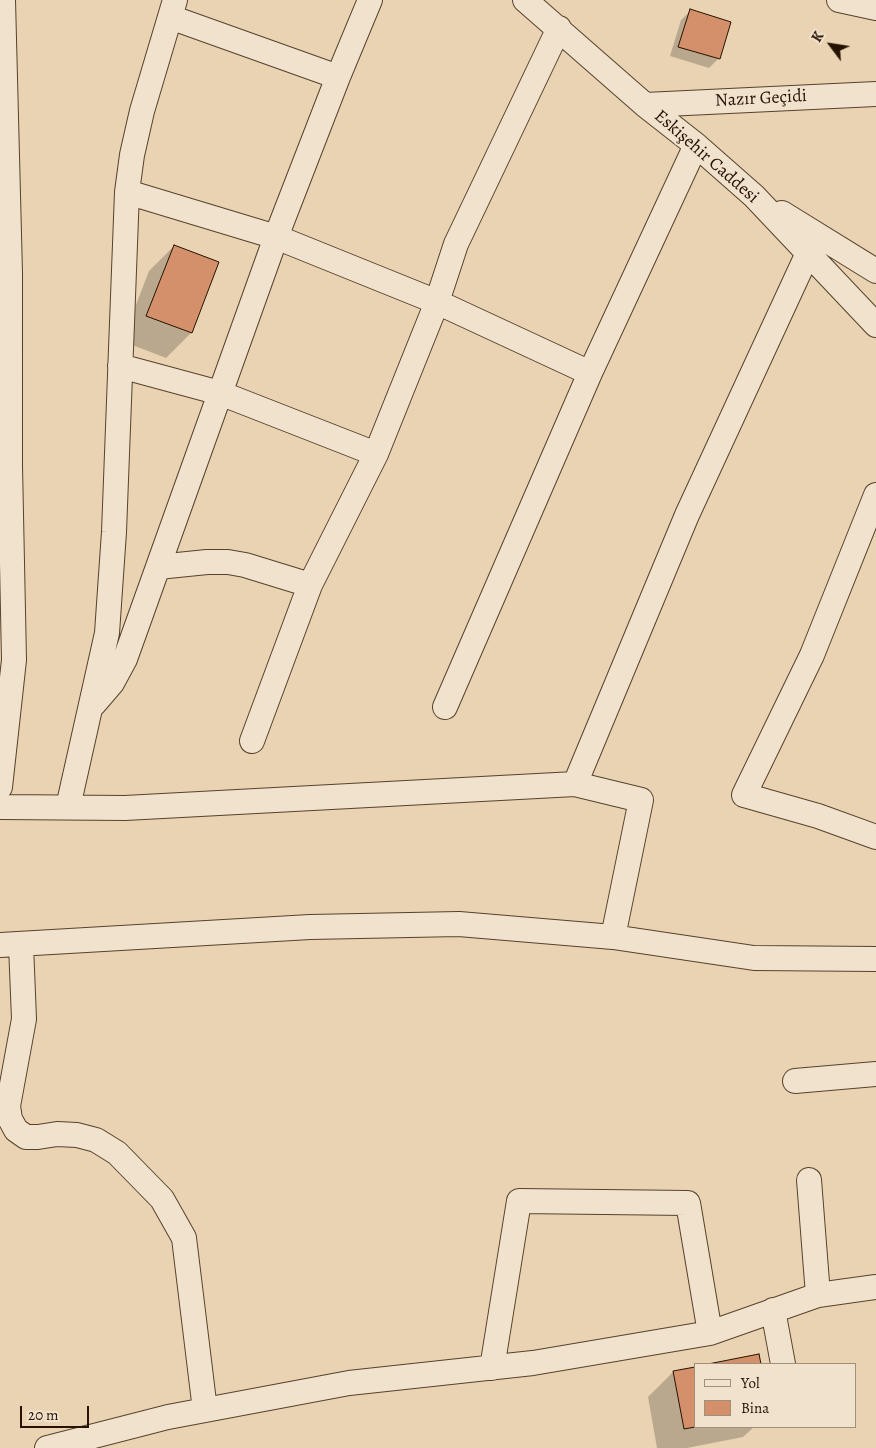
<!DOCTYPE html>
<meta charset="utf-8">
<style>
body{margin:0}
#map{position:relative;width:876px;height:1448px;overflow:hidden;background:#e9d3b2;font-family:Alegreya,serif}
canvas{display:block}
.legend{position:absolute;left:694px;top:1363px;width:162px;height:65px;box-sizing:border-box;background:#f1e2cd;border:1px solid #9f8f7b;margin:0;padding:6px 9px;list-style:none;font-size:15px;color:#251200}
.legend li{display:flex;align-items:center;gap:10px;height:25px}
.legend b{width:25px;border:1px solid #9f8f7b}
.north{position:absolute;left:806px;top:20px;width:50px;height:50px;-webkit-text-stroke:4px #f1e2cd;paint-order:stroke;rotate:301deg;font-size:14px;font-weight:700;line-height:20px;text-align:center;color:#251200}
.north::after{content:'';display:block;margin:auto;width:18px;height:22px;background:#251200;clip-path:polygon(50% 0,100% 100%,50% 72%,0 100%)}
.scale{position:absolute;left:20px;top:1406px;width:69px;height:22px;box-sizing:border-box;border:2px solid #251200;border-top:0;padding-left:6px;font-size:15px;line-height:18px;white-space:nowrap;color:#251200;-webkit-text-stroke:4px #f1e2cd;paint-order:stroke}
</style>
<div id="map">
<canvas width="876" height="1448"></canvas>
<ul class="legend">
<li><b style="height:6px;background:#f1e2cd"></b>Yol</li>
<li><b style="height:14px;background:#d3906b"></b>Bina</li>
</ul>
<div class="north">K</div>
<div class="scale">20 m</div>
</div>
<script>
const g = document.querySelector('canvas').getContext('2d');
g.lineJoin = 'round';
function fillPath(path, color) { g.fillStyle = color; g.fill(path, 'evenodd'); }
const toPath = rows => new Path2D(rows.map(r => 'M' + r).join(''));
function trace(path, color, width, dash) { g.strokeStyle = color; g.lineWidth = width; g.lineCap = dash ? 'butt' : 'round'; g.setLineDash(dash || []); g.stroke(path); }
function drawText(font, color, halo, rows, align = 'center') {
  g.font = font + ' Alegreya,serif'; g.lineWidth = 4; g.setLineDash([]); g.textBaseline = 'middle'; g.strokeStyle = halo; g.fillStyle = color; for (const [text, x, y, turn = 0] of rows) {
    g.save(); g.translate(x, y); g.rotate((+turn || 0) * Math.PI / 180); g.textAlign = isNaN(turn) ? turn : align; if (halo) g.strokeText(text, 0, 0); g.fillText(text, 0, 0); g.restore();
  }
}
const shadow = toPath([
 [691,10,730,23,718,59,709,68,670,56,681,20],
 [174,246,218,262,191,333,166,358,122,341,149,271],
 [673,1372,695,1427,754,1427,743,1437,687,1448,657,1448,648,1397]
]);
const building = toPath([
 [690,9,731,22,720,59,678,47,690,9],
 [174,245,219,262,192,333,146,316,174,245],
 [759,1354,761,1364,708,1364,759,1354],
 [695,1367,695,1427,684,1429,673,1371,695,1367]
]);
const minor = toPath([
 [525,0,645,105,696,145,754,196,876,325],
 [839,0,876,8],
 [170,17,338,77],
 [645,105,876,94],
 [127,192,276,237,437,302,590,373,445,707],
 [782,213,876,271],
 [120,366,220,393,376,454],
 [590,373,696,145],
 [876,495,812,655,744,795,818,816,876,837],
 [158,567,207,562,228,562,245,565,310,585],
 [94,704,112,683,125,659,276,237,338,77,370,0],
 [252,741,310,585,376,454,437,302,456,244,559,28],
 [575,784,687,515,808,253],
 [0,787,14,660,10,466,10,273,3,0],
 [0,807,125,808,575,784,641,800,613,937],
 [68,807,107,633,114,532,127,192,132,155,142,111,175,0],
 [0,945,310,927,459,924,613,937,754,958,876,959],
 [21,945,24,1019,8,1106,10,1119,16,1130,26,1137,38,1137,57,1134,77,1135,96,1140,117,1153,162,1199,184,1238,205,1410],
 [795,1081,876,1074],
 [809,1180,818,1295],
 [773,1310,783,1364],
 [492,1368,519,1201,688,1203,710,1333],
 [47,1448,168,1417,349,1383,533,1363,710,1333,818,1295,876,1287]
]);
const streetNames = [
 ["Nazır Geçidi",761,99,-3],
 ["Eskişehir Caddesi",706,157,41]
];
fillPath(shadow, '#0003');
fillPath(building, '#d3906b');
trace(building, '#251200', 1);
trace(minor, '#56422c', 26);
trace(minor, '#f1e2cd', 24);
drawText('18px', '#251200', '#f1e2cd', streetNames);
</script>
